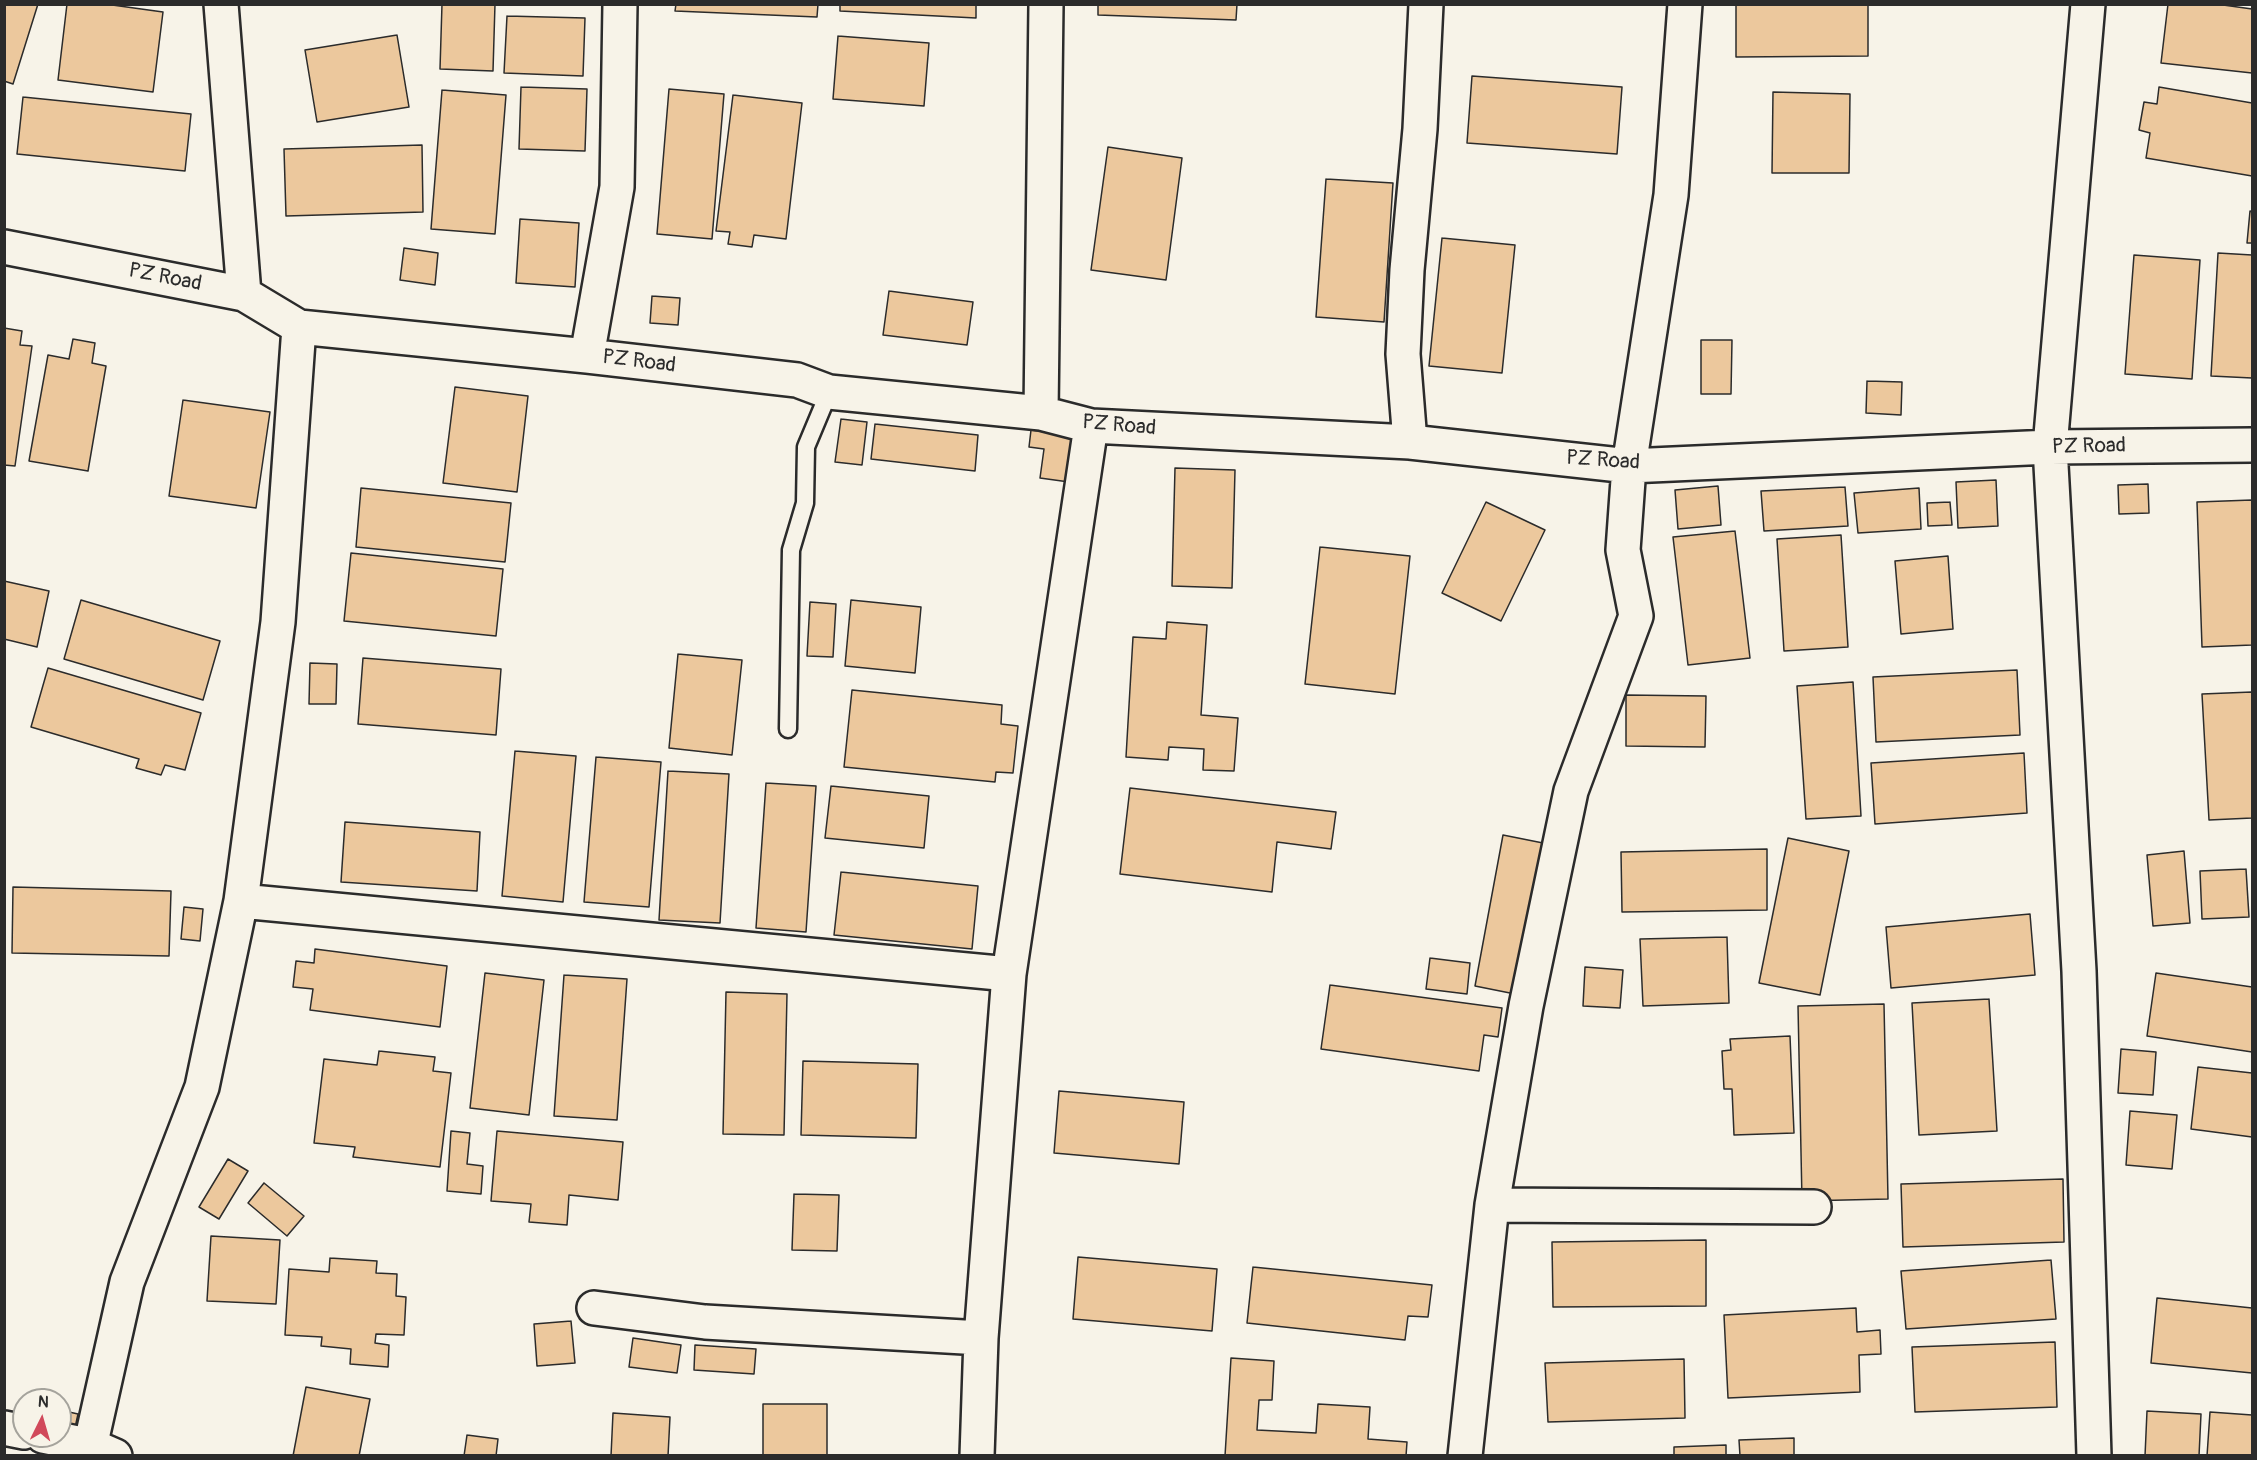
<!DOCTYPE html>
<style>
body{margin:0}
#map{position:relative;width:2257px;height:1460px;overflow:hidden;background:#f7f3e8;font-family:Pangolin,sans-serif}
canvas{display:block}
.frame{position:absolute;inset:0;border:6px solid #2b2b2b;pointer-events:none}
.north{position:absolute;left:12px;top:1388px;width:60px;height:60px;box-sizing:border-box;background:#f7f3e8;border:2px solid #a5a39c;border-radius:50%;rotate:5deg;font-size:16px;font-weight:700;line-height:24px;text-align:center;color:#2b2b2b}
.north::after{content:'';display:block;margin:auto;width:21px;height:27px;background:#d1495b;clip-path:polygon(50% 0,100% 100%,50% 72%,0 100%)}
</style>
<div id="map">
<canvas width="2257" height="1460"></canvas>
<div class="frame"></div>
<div class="north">N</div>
</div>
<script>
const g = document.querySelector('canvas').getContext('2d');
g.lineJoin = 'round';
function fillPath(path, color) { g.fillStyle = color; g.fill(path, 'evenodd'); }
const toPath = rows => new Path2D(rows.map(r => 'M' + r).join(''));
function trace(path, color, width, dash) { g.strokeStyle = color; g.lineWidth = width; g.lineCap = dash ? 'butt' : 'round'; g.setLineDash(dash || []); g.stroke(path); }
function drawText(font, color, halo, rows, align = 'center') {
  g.font = font + ' Pangolin,sans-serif'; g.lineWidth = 6; g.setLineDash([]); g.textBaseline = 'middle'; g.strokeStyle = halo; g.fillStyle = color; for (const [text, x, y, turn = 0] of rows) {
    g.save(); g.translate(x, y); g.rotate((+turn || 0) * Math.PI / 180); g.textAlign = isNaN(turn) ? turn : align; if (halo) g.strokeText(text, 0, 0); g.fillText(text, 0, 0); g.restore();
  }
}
const building = toPath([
 [4,4,38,4,13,84,4,81,4,4],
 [67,4,105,4,163,12,153,92,58,80,67,4],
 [442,4,495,4,493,71,440,69,442,4],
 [676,4,818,4,817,17,675,11,676,4],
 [840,4,976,4,976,18,840,11,840,4],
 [1098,4,1237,4,1236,20,1098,15,1098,4],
 [1736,4,1868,4,1868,56,1736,57,1736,4],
 [2168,4,2216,4,2252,9,2252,73,2161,63,2168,4],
 [507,16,585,18,583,76,504,73,507,16],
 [397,35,409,107,317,122,305,50,397,35],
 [838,36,929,43,924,106,833,99,838,36],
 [1472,76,1622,87,1617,154,1467,143,1472,76],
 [521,87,587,89,585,151,519,149,521,87],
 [2159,87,2252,103,2252,176,2146,158,2150,133,2139,130,2144,102,2157,104,2159,87],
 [669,89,724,94,712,239,657,234,669,89],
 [442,90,506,95,495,234,431,229,442,90],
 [1773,92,1850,94,1849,173,1772,173,1773,92],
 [733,95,802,103,786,239,754,235,752,247,728,244,730,232,716,231,733,95],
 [23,97,191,114,185,171,17,154,23,97],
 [422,145,423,212,286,216,284,149,422,145],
 [1108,147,1182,158,1166,280,1091,270,1108,147],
 [1326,179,1393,183,1384,322,1316,317,1326,179],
 [2250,211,2252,212,2252,243,2247,243,2250,211],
 [520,219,579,223,575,287,516,283,520,219],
 [1442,238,1515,245,1502,373,1429,366,1442,238],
 [404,248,438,253,435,285,400,280,404,248],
 [2218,253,2252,255,2252,378,2211,376,2218,253],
 [2134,255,2200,260,2192,379,2125,374,2134,255],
 [889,291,973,302,967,345,883,335,889,291],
 [652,296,680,298,678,325,650,323,652,296],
 [4,328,22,331,20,345,32,346,15,466,4,465,4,328],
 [73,339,95,343,92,363,106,366,88,471,29,461,48,355,69,359,73,339],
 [1701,340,1732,340,1731,394,1701,394,1701,340],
 [1867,381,1902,382,1901,415,1866,413,1867,381],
 [455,387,528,396,517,492,443,483,455,387],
 [183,400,270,412,256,508,169,496,183,400],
 [841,419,867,422,862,465,835,462,841,419],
 [875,424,978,435,975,471,871,459,875,424],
 [1031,430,1075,436,1069,482,1040,478,1044,449,1029,447,1031,430],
 [1175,468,1235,470,1232,588,1172,586,1175,468],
 [1996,480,1998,526,1958,528,1956,482,1996,480],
 [2148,484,2149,513,2119,514,2118,485,2148,484],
 [1718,486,1721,525,1678,529,1675,490,1718,486],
 [1845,487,1848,526,1764,531,1761,491,1845,487],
 [361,488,511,503,505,562,356,547,361,488],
 [1919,488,1921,529,1858,533,1854,493,1919,488],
 [2252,500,2252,645,2202,647,2197,502,2252,500],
 [1486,502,1545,530,1501,621,1442,593,1486,502],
 [1950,502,1952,525,1928,526,1927,503,1950,502],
 [1735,531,1750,658,1688,665,1673,537,1735,531],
 [1841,535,1848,647,1784,651,1777,539,1841,535],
 [1320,547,1410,556,1395,694,1305,684,1320,547],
 [351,553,503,569,496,636,344,621,351,553],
 [1948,556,1953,629,1901,634,1895,561,1948,556],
 [4,581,49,591,37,647,4,639,4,581],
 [81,600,220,641,203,700,64,659,81,600],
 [851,600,921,607,915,673,845,666,851,600],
 [810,602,836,604,833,657,807,656,810,602],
 [1167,622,1207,625,1201,715,1238,718,1234,771,1203,770,1204,749,1169,747,1168,760,1126,757,1133,637,1166,639,1167,622],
 [678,654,742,660,732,755,669,748,678,654],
 [363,658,501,669,496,735,358,724,363,658],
 [310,663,337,664,336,704,309,704,310,663],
 [48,668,201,713,185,770,165,765,161,775,136,768,139,759,31,727,48,668],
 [2017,670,2020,735,1876,742,1873,677,2017,670],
 [1853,682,1861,816,1806,819,1797,686,1853,682],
 [852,690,1002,705,1001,724,1018,726,1013,773,996,772,995,782,844,767,852,690],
 [2252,692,2252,818,2209,820,2202,694,2252,692],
 [1626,695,1706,696,1705,747,1626,746,1626,695],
 [515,751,576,756,563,902,502,896,515,751],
 [2024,753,2027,813,1875,824,1871,763,2024,753],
 [596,757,661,762,649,907,584,902,596,757],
 [668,771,729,774,720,923,659,920,668,771],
 [766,783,816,786,806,932,756,928,766,783],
 [831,786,929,796,924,848,825,838,831,786],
 [1130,788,1336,812,1331,849,1277,842,1272,892,1120,874,1130,788],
 [345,822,480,832,477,891,341,882,345,822],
 [1503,835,1543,843,1515,994,1475,986,1503,835],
 [1788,838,1849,851,1820,995,1759,983,1788,838],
 [1767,849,1767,910,1622,912,1621,852,1767,849],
 [2184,851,2190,923,2153,926,2147,855,2184,851],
 [2246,869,2249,917,2202,919,2200,871,2246,869],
 [841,872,978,886,972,949,834,935,841,872],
 [13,887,171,891,169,956,12,953,13,887],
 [184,907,203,909,200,941,181,939,184,907],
 [2030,914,2035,975,1891,988,1886,927,2030,914],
 [1727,937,1729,1003,1643,1006,1640,939,1727,937],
 [315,949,447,966,440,1027,310,1010,313,989,293,987,296,961,314,963,315,949],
 [1430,958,1470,963,1467,994,1426,989,1430,958],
 [1585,967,1623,970,1620,1008,1583,1006,1585,967],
 [485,973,544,980,529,1115,470,1108,485,973],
 [2156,973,2252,987,2252,1052,2147,1036,2156,973],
 [564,975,627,979,617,1120,554,1116,564,975],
 [1330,985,1502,1008,1498,1037,1484,1035,1479,1071,1321,1049,1330,985],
 [726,992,787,994,784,1135,723,1134,726,992],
 [1989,999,1997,1131,1919,1135,1912,1003,1989,999],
 [1884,1004,1888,1199,1802,1201,1798,1006,1884,1004],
 [1790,1036,1794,1133,1734,1135,1732,1089,1724,1089,1722,1051,1731,1050,1730,1039,1790,1036],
 [2121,1049,2156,1052,2153,1095,2118,1093,2121,1049],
 [379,1051,435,1057,433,1071,451,1073,440,1167,353,1157,355,1147,314,1143,324,1059,377,1065,379,1051],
 [803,1061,918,1064,916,1138,801,1135,803,1061],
 [2198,1067,2252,1073,2252,1137,2191,1129,2198,1067],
 [1059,1091,1184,1102,1179,1164,1054,1153,1059,1091],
 [2130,1111,2177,1115,2172,1169,2126,1165,2130,1111],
 [451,1131,470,1133,467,1164,483,1166,481,1194,447,1191,451,1131],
 [497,1131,623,1142,618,1200,569,1195,567,1225,529,1222,531,1204,491,1201,497,1131],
 [228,1159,248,1171,219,1219,199,1207,228,1159],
 [2063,1179,2064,1242,1903,1247,1901,1184,2063,1179],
 [264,1183,304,1216,287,1236,248,1203,264,1183],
 [794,1194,839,1195,837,1251,792,1250,794,1194],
 [211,1236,280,1240,276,1304,207,1301,211,1236],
 [1706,1240,1706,1306,1553,1307,1552,1242,1706,1240],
 [1078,1257,1217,1269,1212,1331,1073,1319,1078,1257],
 [330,1258,377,1261,376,1273,397,1274,396,1296,406,1297,404,1335,376,1334,375,1343,389,1345,388,1367,350,1364,351,1349,321,1346,322,1337,285,1335,289,1269,329,1272,330,1258],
 [2051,1260,2056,1319,1906,1329,1901,1271,2051,1260],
 [1253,1267,1432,1285,1428,1317,1408,1316,1405,1340,1247,1323,1253,1267],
 [2157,1298,2252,1308,2252,1373,2151,1363,2157,1298],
 [1856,1308,1857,1332,1880,1330,1881,1354,1859,1355,1860,1392,1728,1398,1724,1315,1856,1308],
 [571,1321,575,1363,537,1366,534,1324,571,1321],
 [633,1338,681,1345,677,1373,629,1367,633,1338],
 [2055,1342,2057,1407,1915,1412,1912,1347,2055,1342],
 [695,1345,756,1349,754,1374,694,1370,695,1345],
 [1231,1358,1274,1361,1272,1400,1259,1400,1257,1430,1316,1433,1318,1404,1370,1407,1368,1439,1407,1442,1406,1456,1225,1456,1231,1358],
 [1684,1359,1685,1418,1548,1422,1545,1363,1684,1359],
 [306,1387,370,1399,359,1456,293,1456,306,1387],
 [763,1404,827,1404,827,1456,763,1456,763,1404],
 [60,1410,78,1414,73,1437,60,1435,60,1410],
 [2147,1411,2201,1414,2199,1456,2145,1456,2147,1411],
 [2210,1412,2252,1415,2252,1456,2207,1456,2210,1412],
 [613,1413,670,1417,668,1456,611,1456,613,1413],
 [467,1435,498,1439,496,1456,464,1456,467,1435],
 [1794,1438,1794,1456,1740,1456,1739,1440,1794,1438],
 [1726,1445,1726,1456,1674,1456,1674,1447,1726,1445]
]);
const lane = toPath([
 [788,729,791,550,805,503,806,447,829,392]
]);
const street = toPath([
 [221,4,244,294],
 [2088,4,2050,447,2079,971,2094,1456],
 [4,247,244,294,299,327,587,356,797,380,829,392,1041,413,1091,426,1410,442,1629,466,2050,447,2252,445],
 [587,356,617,187,620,4],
 [1041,413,1046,4],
 [1410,442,1403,354,1407,270,1420,129,1426,4],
 [241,901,1009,974],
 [1492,1205,1814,1207],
 [594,1308,705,1322,981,1338],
 [4,1428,24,1432],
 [43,1436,92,1446,115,1456],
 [88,1456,127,1282,202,1087,241,901,278,622,299,327],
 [977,1456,981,1338,1009,974,1091,426],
 [1465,1456,1492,1205,1526,1006,1571,791,1636,616,1623,550,1629,466,1671,195,1685,4]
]);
const streetNames = [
 ["PZ Road",165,278,11],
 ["PZ Road",639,362,7],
 ["PZ Road",1119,426,5],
 ["PZ Road",2089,447,-1],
 ["PZ Road",1603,461,4]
];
fillPath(building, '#ecc89d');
trace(building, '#2b2b2b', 1.5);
trace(lane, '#2b2b2b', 21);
trace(street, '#2b2b2b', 38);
trace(lane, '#f7f3e8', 16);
trace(street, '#f7f3e8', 33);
drawText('21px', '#2b2b2b', '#f7f3e8', streetNames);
</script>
